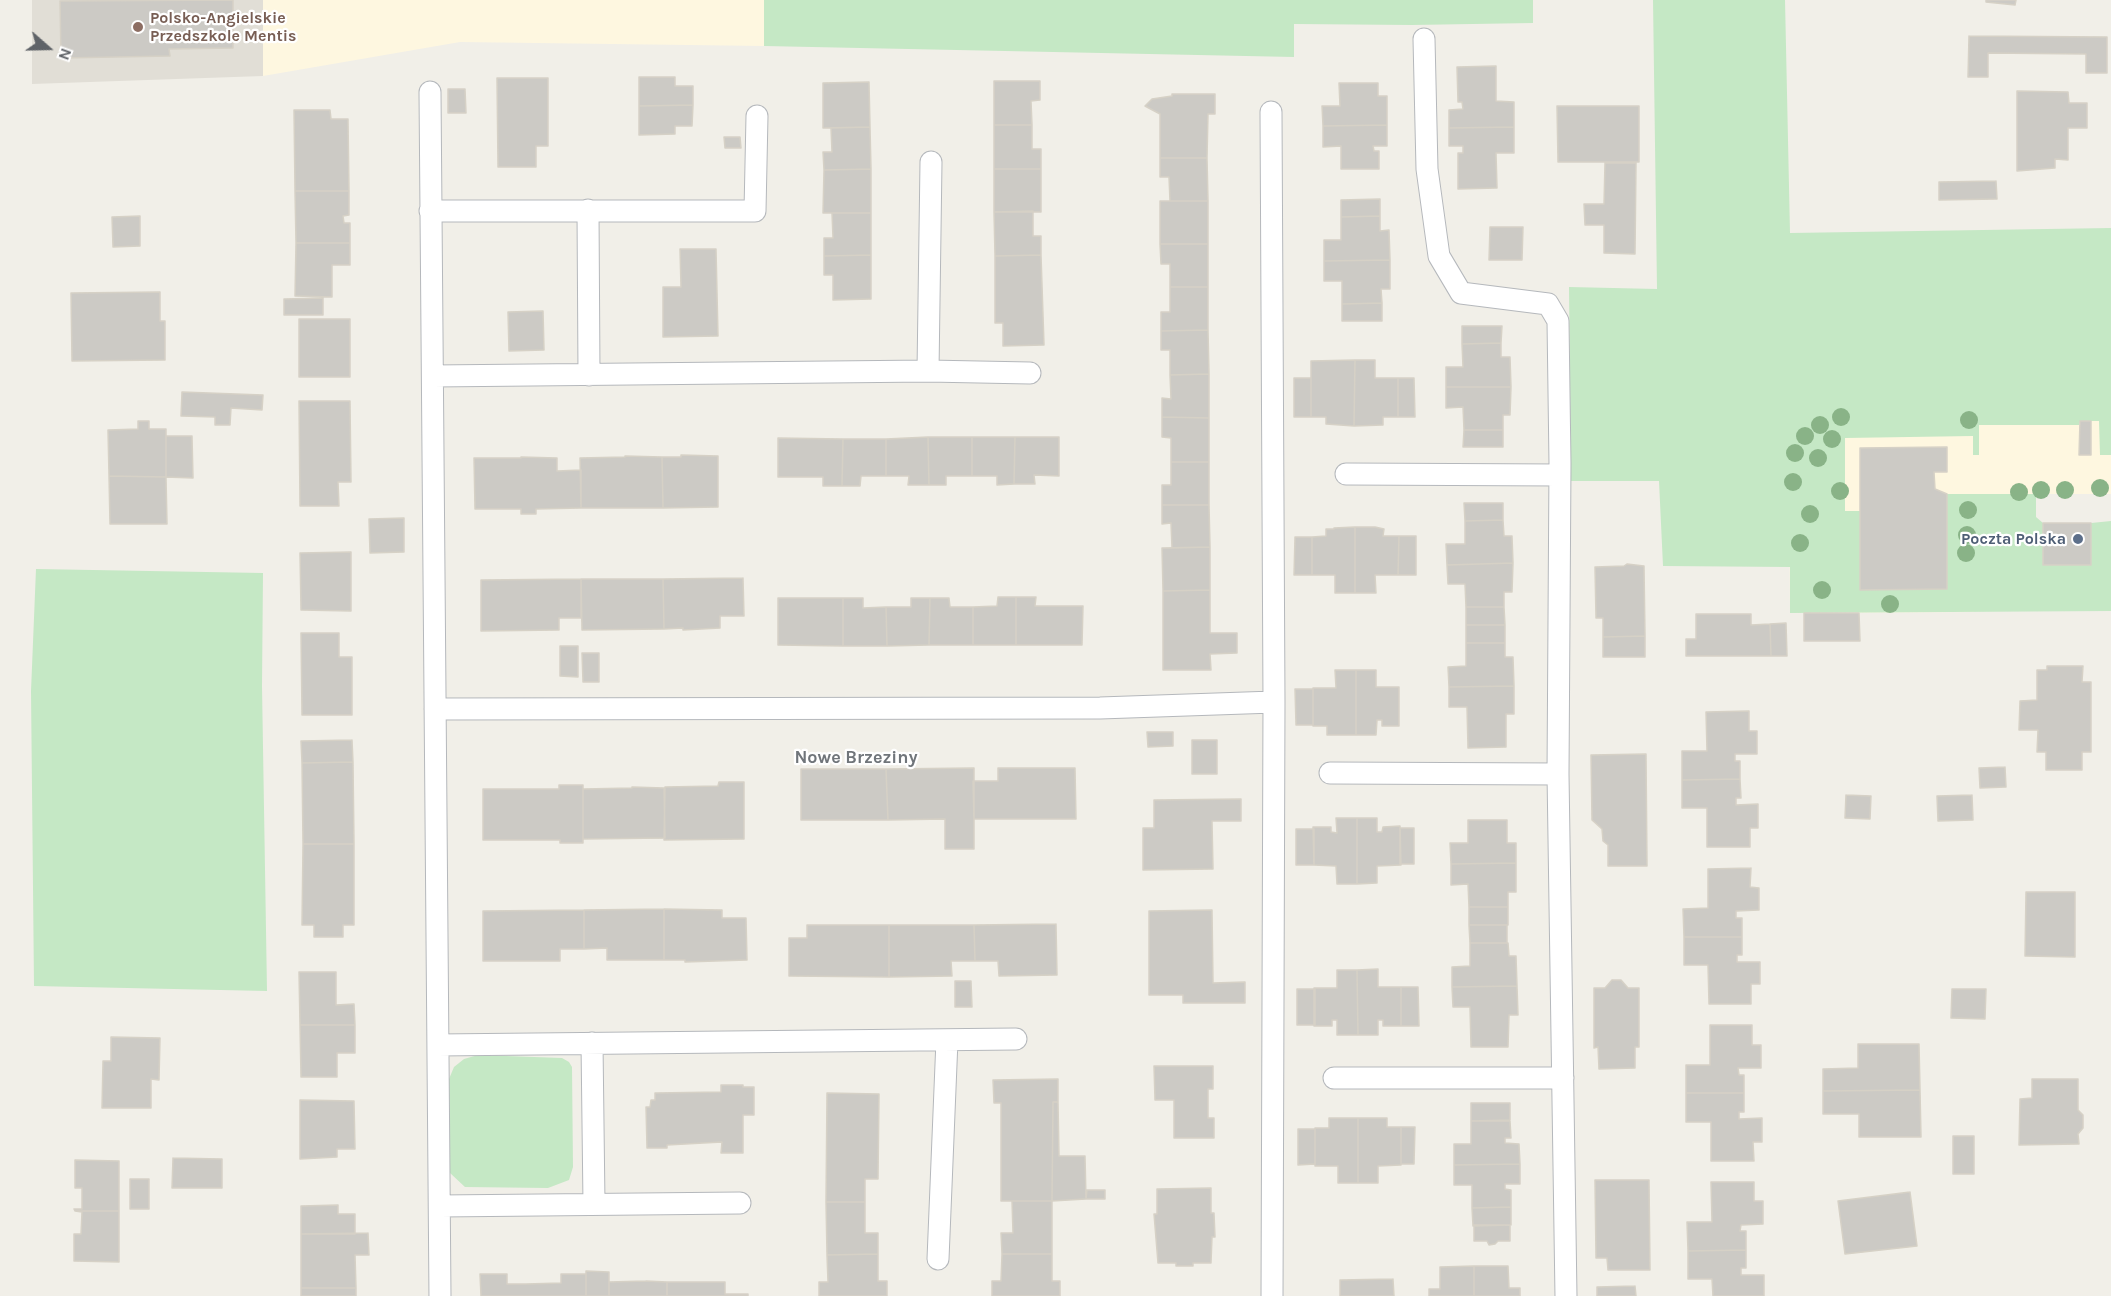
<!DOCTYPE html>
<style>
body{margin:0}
#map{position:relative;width:2111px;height:1296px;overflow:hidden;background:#f1efe8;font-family:Karla,sans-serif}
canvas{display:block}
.north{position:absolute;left:18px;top:18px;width:60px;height:60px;-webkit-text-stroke:4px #fff;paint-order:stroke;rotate:110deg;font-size:16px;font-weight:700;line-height:24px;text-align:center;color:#5f6368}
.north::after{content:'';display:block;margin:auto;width:21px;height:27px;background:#5f6368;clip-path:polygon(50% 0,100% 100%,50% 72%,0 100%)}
</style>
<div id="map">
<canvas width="2111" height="1296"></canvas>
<div class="north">N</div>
</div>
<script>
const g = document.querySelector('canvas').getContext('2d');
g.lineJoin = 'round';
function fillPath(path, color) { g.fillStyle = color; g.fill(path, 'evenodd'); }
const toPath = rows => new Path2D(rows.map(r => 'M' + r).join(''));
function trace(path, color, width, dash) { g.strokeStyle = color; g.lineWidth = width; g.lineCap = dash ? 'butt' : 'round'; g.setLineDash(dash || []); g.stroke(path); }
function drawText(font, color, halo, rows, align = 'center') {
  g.font = font + ' Karla,sans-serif'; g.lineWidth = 4.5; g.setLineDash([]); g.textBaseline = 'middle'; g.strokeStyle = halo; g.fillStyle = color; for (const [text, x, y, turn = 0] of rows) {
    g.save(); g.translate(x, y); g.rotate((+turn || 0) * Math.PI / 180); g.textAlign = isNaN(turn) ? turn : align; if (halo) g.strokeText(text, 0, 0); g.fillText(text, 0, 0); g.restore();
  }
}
const commercial = toPath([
 [263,0,764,0,764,46,460,42,263,76],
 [2111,408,2111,494,1973,494,1974,612,1790,613,1789,410]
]);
const education = toPath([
 [32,0,263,0,263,76,32,84]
]);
const green = toPath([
 [764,0,1533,0,1533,23,1412,25,1294,24,1294,57,764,46],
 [1653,0,1785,0,1790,233,2111,228,2111,455,2100,455,2099,421,2080,421,2079,425,1979,425,1979,455,1973,455,1973,436,1845,438,1845,511,1860,511,1860,590,1947,589,1947,494,2036,494,2036,517,2043,523,2043,565,2091,564,2091,523,2111,521,2111,611,1790,613,1790,567,1663,566,1659,481,1571,481,1569,287,1657,289],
 [36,569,263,573,262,686,267,991,34,986,31,691],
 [478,1055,562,1058,569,1062,572,1067,573,1167,569,1180,548,1188,465,1187,450,1173,449,1079,454,1067,464,1059]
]);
const building = toPath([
 [233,0,233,48,169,49,170,56,61,58,60,1,233,0],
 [1986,0,2016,0,2015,5,1986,2,1986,0],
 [1969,36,2107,37,2107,73,2086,73,2086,54,1988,53,1988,77,1968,77,1969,36],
 [1496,66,1496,101,1514,102,1514,127,1449,128,1449,110,1463,109,1462,102,1458,102,1457,67,1496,66],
 [639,77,675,77,675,86,693,86,693,105,639,106,639,77],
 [497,78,548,78,548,146,536,146,536,167,498,167,497,78],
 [994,81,1040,81,1040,100,1031,101,1032,125,994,125,994,81],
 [869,82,870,127,823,128,823,83,869,82],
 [1339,83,1378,83,1378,96,1387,96,1387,125,1323,126,1322,106,1340,106,1339,83],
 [448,89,465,89,466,113,448,113,448,89],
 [2017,91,2068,92,2069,103,2087,103,2087,128,2068,128,2068,160,2055,159,2055,168,2017,171,2017,91],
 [1172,94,1215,94,1215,114,1208,114,1207,158,1160,158,1160,114,1145,106,1152,99,1172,96,1172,94],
 [693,105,692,126,675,126,675,134,639,135,639,106,693,105],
 [1557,106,1639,106,1639,162,1558,162,1557,106],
 [294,110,330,110,331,119,348,119,349,191,295,191,294,110],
 [994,125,1032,125,1032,149,1041,149,1041,169,994,169,994,125],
 [1387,125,1387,146,1373,146,1374,151,1379,151,1379,169,1341,169,1341,146,1323,147,1323,126,1387,125],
 [870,127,871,169,824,170,823,152,832,152,831,128,870,127],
 [1514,127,1514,153,1496,153,1497,188,1458,189,1458,153,1463,153,1463,146,1449,146,1449,128,1514,127],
 [724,137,740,137,741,148,725,148,724,137],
 [1160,158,1207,158,1208,201,1170,201,1169,177,1160,177,1160,158],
 [1605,163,1636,163,1635,254,1604,253,1604,225,1585,225,1584,204,1604,204,1605,163],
 [871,169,871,213,823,213,824,170,871,169],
 [994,169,1041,169,1041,212,994,212,994,169],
 [1996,181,1997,199,1939,200,1939,182,1996,181],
 [295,191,349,191,349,215,343,216,344,223,350,223,350,243,296,243,295,191],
 [1380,199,1380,216,1341,217,1341,200,1380,199],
 [1160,201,1208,201,1208,244,1160,244,1160,201],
 [1033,211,1033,236,1041,236,1041,255,995,256,994,212,1033,211],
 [832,213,871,213,871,255,824,256,824,238,833,238,832,213],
 [140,216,140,246,113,247,112,217,140,216],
 [1380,216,1380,231,1389,230,1390,260,1324,261,1324,240,1341,240,1341,217,1380,216],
 [1490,227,1523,227,1522,260,1489,260,1490,227],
 [296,243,350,243,350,265,332,265,332,297,295,296,296,243],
 [1160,244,1208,244,1208,287,1170,287,1170,264,1161,264,1160,244],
 [680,249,716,249,718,336,663,337,663,287,681,287,680,249],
 [871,255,871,299,833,300,833,275,824,275,824,256,871,255],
 [1041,255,1044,345,1003,346,1003,323,995,323,995,256,1041,255],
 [1390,260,1390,289,1381,289,1382,303,1342,304,1342,281,1324,281,1324,261,1390,260],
 [1170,287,1208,287,1208,330,1161,331,1161,312,1170,312,1170,287],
 [160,292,160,321,165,321,165,360,72,361,71,293,160,292],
 [323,298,323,315,284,315,284,299,323,298],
 [1382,303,1382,321,1342,321,1342,304,1382,303],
 [543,311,544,350,509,351,508,312,543,311],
 [299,319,350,319,350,377,299,377,299,319],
 [1462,326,1502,326,1501,343,1462,344,1462,326],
 [1208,330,1209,374,1170,375,1170,350,1161,350,1161,331,1208,330],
 [1501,343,1501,357,1510,357,1511,387,1446,387,1446,367,1463,367,1462,344,1501,343],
 [1355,360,1375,360,1375,378,1398,378,1398,417,1383,417,1383,425,1354,426,1355,360],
 [1355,360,1354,426,1326,424,1326,417,1311,417,1311,361,1355,360],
 [1209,374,1209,418,1162,417,1162,398,1171,399,1170,375,1209,374],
 [1294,378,1311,378,1311,417,1294,417,1294,378],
 [1398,378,1414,378,1415,417,1398,417,1398,378],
 [1446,387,1511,387,1510,415,1503,415,1503,430,1464,430,1463,407,1446,408,1446,387],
 [182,392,263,395,262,410,231,408,230,425,215,425,215,417,181,416,182,392],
 [299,401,350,401,351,482,338,482,339,506,300,506,299,401],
 [1162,417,1209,418,1209,462,1171,462,1171,438,1162,437,1162,417],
 [138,421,149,421,149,429,166,429,166,477,109,476,108,430,138,429,138,421],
 [2080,421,2091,421,2091,455,2079,455,2080,421],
 [1464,430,1503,430,1503,447,1463,447,1464,430],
 [166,436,192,436,193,478,166,477,166,436],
 [928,437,929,485,908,485,909,476,886,476,886,439,928,437],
 [928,437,972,437,972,476,946,476,946,485,929,485,928,437],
 [972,437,1015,437,1014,484,997,485,997,476,972,476,972,437],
 [1015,437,1059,437,1059,476,1034,475,1035,484,1014,484,1015,437],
 [778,438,843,439,842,486,823,486,823,477,778,477,778,438],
 [843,439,886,439,886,476,861,476,860,486,842,486,843,439],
 [1947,447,1947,472,1934,472,1935,489,1947,494,1947,589,1860,590,1860,448,1947,447],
 [681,455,718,456,718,507,663,508,662,457,681,457,681,455],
 [625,456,662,457,663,508,581,508,580,458,625,457,625,456],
 [521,457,557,458,557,471,581,470,581,508,536,509,536,514,521,514,521,509,475,509,474,458,521,458,521,457],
 [1171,462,1209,462,1209,505,1162,505,1162,485,1171,485,1171,462],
 [109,476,166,477,167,524,110,524,109,476],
 [1464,503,1503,503,1503,520,1465,521,1464,503],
 [1162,505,1209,505,1210,547,1172,548,1171,523,1162,524,1162,505],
 [404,518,404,552,370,553,369,519,404,518],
 [1503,520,1504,536,1512,536,1513,563,1447,565,1446,544,1465,544,1465,521,1503,520],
 [2043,523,2091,523,2091,565,2043,565,2043,523],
 [1355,527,1375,527,1384,529,1383,536,1399,536,1398,575,1375,575,1376,593,1355,593,1355,527],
 [1355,527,1355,593,1335,593,1335,575,1312,575,1312,537,1326,536,1326,529,1334,529,1334,528,1355,527],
 [1399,536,1416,536,1416,575,1398,575,1399,536],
 [1295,537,1312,537,1312,575,1294,575,1295,537],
 [1210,547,1210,590,1163,591,1162,548,1210,547],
 [351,552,351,611,301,610,300,553,351,552],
 [1513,563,1512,592,1504,592,1504,607,1466,607,1465,584,1448,584,1447,565,1513,563],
 [1627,564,1644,566,1645,636,1603,637,1603,618,1596,618,1595,567,1624,566,1627,564],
 [743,578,744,616,720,616,720,628,683,630,683,628,664,629,663,579,743,578],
 [581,579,663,579,664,629,582,630,581,579],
 [581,579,581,618,559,618,559,630,481,631,481,580,581,579],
 [1210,590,1210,633,1237,633,1237,653,1210,654,1211,670,1163,670,1163,591,1210,590],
 [998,597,1016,597,1016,645,973,645,973,607,997,606,998,597],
 [1016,597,1036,597,1035,606,1083,606,1082,645,1016,645,1016,597],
 [778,598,843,598,843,646,778,645,778,598],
 [843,598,863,598,863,608,886,607,887,646,843,646,843,598],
 [911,598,930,598,929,645,887,646,886,607,911,607,911,598],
 [930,598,949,598,950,607,973,607,973,645,929,645,930,598],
 [1466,607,1504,607,1505,625,1466,625,1466,607],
 [1804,613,1859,613,1860,641,1804,641,1804,613],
 [1696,614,1751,614,1751,625,1770,624,1771,656,1686,656,1686,639,1696,639,1696,614],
 [1786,623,1787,656,1771,656,1770,624,1786,623],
 [1466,625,1505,625,1505,643,1466,643,1466,625],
 [301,633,339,633,339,657,352,657,352,715,302,715,301,633],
 [1645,636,1645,657,1603,657,1603,637,1645,636],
 [1466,643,1505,643,1505,657,1513,657,1514,686,1449,687,1448,667,1466,666,1466,643],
 [560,646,578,646,578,677,560,676,560,646],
 [582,653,599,653,599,682,583,682,582,653],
 [2047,666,2083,666,2082,682,2091,682,2091,752,2082,752,2082,770,2046,770,2046,752,2037,752,2038,730,2019,730,2020,701,2037,700,2037,670,2047,670,2047,666],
 [1335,670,1356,670,1356,735,1327,735,1327,726,1313,726,1313,688,1336,688,1335,670],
 [1356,670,1376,670,1376,687,1399,687,1399,726,1382,726,1382,720,1377,720,1376,735,1356,735,1356,670],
 [1514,686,1514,714,1506,714,1506,747,1468,748,1467,707,1449,707,1449,687,1514,686],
 [1295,689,1313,689,1313,725,1296,725,1295,689],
 [1749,711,1749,731,1757,731,1757,754,1735,754,1735,761,1740,761,1740,779,1682,780,1682,751,1707,751,1706,712,1749,711],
 [1147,732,1173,732,1173,746,1148,747,1147,732],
 [352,740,353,762,302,763,301,741,352,740],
 [1192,740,1217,740,1217,774,1192,774,1192,740],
 [1646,754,1647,866,1608,866,1608,845,1603,841,1602,829,1592,820,1591,755,1646,754],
 [353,762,354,844,303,844,302,763,353,762],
 [2005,767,2006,787,1980,788,1979,768,2005,767],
 [974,768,974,849,945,849,945,819,888,820,886,769,974,768],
 [998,768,1075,768,1076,819,974,819,973,781,998,781,998,768],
 [801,769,886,769,888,820,801,820,801,769],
 [1740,779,1741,798,1736,798,1736,805,1758,804,1758,828,1750,828,1750,847,1707,847,1707,808,1682,808,1682,780,1740,779],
 [719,782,744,782,744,839,664,840,665,787,718,786,719,782],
 [559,785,583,785,583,843,560,843,560,840,483,840,483,789,559,789,559,785],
 [632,787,664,788,665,838,583,839,583,789,632,788,632,787],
 [1846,795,1871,796,1870,819,1845,818,1846,795],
 [1972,795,1973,820,1938,821,1937,796,1972,795],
 [1241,799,1241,821,1212,821,1213,869,1143,870,1143,828,1154,828,1154,800,1241,799],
 [1336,818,1357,818,1357,884,1337,884,1336,866,1314,865,1313,827,1331,827,1331,832,1337,833,1336,818],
 [1357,818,1377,818,1377,832,1382,832,1383,827,1400,826,1401,865,1377,866,1377,883,1357,884,1357,818],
 [1468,820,1507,820,1507,843,1516,843,1516,863,1451,864,1450,843,1468,843,1468,820],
 [1400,828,1414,828,1414,864,1400,864,1400,828],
 [1296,829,1314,829,1314,865,1296,865,1296,829],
 [303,844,354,844,354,925,343,925,343,937,314,937,314,925,302,925,303,844],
 [1516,863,1516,892,1508,892,1508,907,1469,907,1468,884,1451,885,1451,864,1516,863],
 [1751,868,1750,887,1759,888,1759,910,1736,911,1736,918,1742,918,1742,937,1684,937,1683,909,1708,908,1708,869,1751,868],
 [2026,892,2075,892,2075,957,2025,956,2026,892],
 [1469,907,1508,907,1508,925,1469,925,1469,907],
 [664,909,722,910,722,918,746,918,747,960,685,962,685,960,664,960,664,909],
 [664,909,664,960,607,960,607,948,584,949,584,910,664,909],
 [584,910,584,949,560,949,560,961,483,961,483,911,584,910],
 [1212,910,1213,983,1245,982,1245,1003,1183,1003,1183,995,1149,995,1149,911,1212,910],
 [1056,924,1057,975,999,976,998,961,975,961,974,925,1056,924],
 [807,925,889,925,889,977,789,976,789,938,807,938,807,925],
 [889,925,974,925,975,961,951,961,952,976,889,977,889,925],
 [1469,925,1507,925,1507,943,1470,943,1469,925],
 [1684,937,1742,937,1742,955,1737,955,1737,962,1760,962,1760,984,1751,984,1751,1004,1709,1004,1708,965,1684,965,1684,937],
 [1470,943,1508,943,1509,956,1516,956,1517,986,1452,987,1452,967,1470,966,1470,943],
 [1378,969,1378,987,1401,987,1401,1026,1383,1026,1383,1020,1378,1020,1378,1035,1358,1035,1357,970,1378,969],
 [1337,970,1357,970,1358,1035,1337,1035,1337,1020,1332,1020,1332,1026,1314,1026,1314,988,1337,988,1337,970],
 [299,972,336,972,336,1005,354,1004,355,1025,300,1025,299,972],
 [1612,980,1621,980,1628,988,1639,988,1639,1047,1635,1047,1635,1068,1599,1069,1598,1047,1594,1048,1594,988,1605,988,1612,980],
 [955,981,971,981,972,1007,955,1007,955,981],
 [1517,986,1518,1015,1509,1015,1508,1047,1471,1047,1470,1007,1453,1007,1452,987,1517,986],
 [1401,987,1418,987,1419,1026,1401,1026,1401,987],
 [1297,989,1315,989,1315,1025,1297,1025,1297,989],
 [1952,989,1986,989,1985,1019,1951,1018,1952,989],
 [300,1025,355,1025,355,1053,337,1053,337,1077,301,1077,300,1025],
 [1710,1025,1752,1025,1752,1045,1761,1045,1761,1068,1738,1068,1739,1075,1744,1075,1744,1093,1686,1093,1686,1065,1710,1065,1710,1025],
 [111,1037,160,1038,159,1080,151,1079,151,1108,102,1108,103,1061,111,1061,111,1037],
 [1858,1044,1919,1044,1920,1090,1823,1091,1823,1069,1858,1068,1858,1044],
 [1154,1066,1213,1066,1213,1089,1208,1089,1208,1118,1214,1118,1214,1138,1174,1138,1174,1100,1155,1100,1154,1066],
 [1058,1079,1058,1102,1053,1102,1052,1201,1001,1201,1001,1103,994,1103,993,1080,1058,1079],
 [2032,1079,2078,1079,2078,1110,2083,1115,2083,1128,2078,1134,2079,1144,2019,1145,2020,1099,2032,1098,2032,1079],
 [721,1085,743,1085,743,1087,754,1087,754,1115,743,1115,743,1153,721,1153,722,1142,667,1145,667,1148,647,1148,646,1107,650,1107,651,1100,655,1100,655,1093,721,1092,721,1085],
 [1920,1090,1921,1137,1859,1137,1859,1114,1823,1114,1823,1091,1920,1090],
 [827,1093,879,1094,878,1179,865,1179,865,1202,826,1202,827,1093],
 [1686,1093,1744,1093,1744,1112,1739,1112,1739,1119,1762,1118,1762,1142,1753,1142,1754,1161,1711,1161,1711,1122,1686,1122,1686,1093],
 [300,1100,354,1101,355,1149,337,1149,337,1157,300,1159,300,1100],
 [1053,1102,1058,1102,1059,1156,1085,1156,1086,1199,1052,1201,1053,1102],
 [1471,1103,1510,1103,1510,1120,1471,1121,1471,1103],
 [1329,1118,1358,1118,1358,1183,1338,1183,1338,1166,1315,1166,1315,1128,1329,1128,1329,1118],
 [1358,1118,1387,1118,1387,1127,1401,1127,1401,1165,1378,1166,1378,1183,1358,1183,1358,1118],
 [1471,1121,1510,1121,1511,1138,1505,1138,1505,1143,1519,1144,1520,1164,1454,1165,1454,1144,1471,1144,1471,1121],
 [1401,1127,1415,1127,1414,1164,1401,1164,1401,1127],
 [1298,1129,1315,1129,1315,1164,1298,1165,1298,1129],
 [1953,1136,1974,1136,1974,1174,1953,1174,1953,1136],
 [173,1158,222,1159,222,1188,172,1188,173,1158],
 [75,1160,119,1161,119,1211,75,1211,74,1209,82,1209,82,1188,75,1188,75,1160],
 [1520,1164,1520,1184,1505,1184,1505,1189,1511,1190,1511,1207,1472,1208,1472,1185,1454,1185,1454,1165,1520,1164],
 [130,1179,149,1179,149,1209,130,1209,130,1179],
 [1595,1180,1649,1180,1650,1270,1608,1270,1607,1258,1596,1258,1595,1180],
 [1711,1182,1754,1182,1754,1201,1763,1201,1763,1224,1741,1225,1740,1231,1746,1231,1746,1250,1688,1251,1687,1222,1712,1222,1711,1182],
 [1211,1188,1211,1213,1214,1213,1215,1237,1212,1237,1211,1263,1193,1263,1193,1266,1176,1266,1176,1263,1158,1263,1154,1214,1157,1214,1157,1189,1211,1188],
 [1087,1190,1105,1190,1105,1199,1086,1199,1087,1190],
 [1910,1192,1917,1246,1845,1254,1838,1201,1910,1192],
 [1012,1201,1052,1201,1052,1254,1002,1254,1001,1233,1013,1233,1012,1201],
 [826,1202,865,1202,865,1233,878,1233,878,1254,827,1255,826,1202],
 [338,1205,338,1214,355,1214,355,1234,301,1234,301,1206,338,1205],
 [1511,1207,1511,1225,1473,1226,1472,1208,1511,1207],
 [75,1211,119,1211,119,1262,74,1261,74,1234,81,1234,82,1212,75,1211],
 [1474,1225,1510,1225,1510,1241,1498,1241,1495,1244,1489,1245,1487,1241,1474,1241,1474,1225],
 [368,1233,369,1255,355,1255,356,1288,301,1288,301,1234,368,1233],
 [1746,1250,1746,1268,1741,1268,1741,1275,1764,1275,1764,1296,1713,1296,1712,1279,1688,1279,1688,1251,1746,1250],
 [878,1254,878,1281,887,1281,887,1296,819,1296,819,1282,828,1282,827,1255,878,1254],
 [1002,1254,1052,1254,1052,1281,1060,1281,1060,1296,992,1296,992,1281,1001,1281,1002,1254],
 [1474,1266,1474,1296,1429,1296,1429,1289,1440,1289,1440,1267,1474,1266],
 [1474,1266,1508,1266,1509,1288,1520,1288,1520,1296,1474,1296,1474,1266],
 [586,1271,609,1272,609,1296,586,1296,586,1271],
 [480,1274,507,1274,507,1284,526,1284,561,1283,561,1274,586,1274,586,1296,481,1296,480,1274],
 [1393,1279,1394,1296,1340,1296,1340,1280,1393,1279],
 [646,1281,667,1282,667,1296,609,1296,609,1282,646,1281],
 [667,1282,725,1282,725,1294,748,1294,748,1296,667,1296,667,1282],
 [1635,1286,1636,1296,1597,1296,1597,1287,1635,1286],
 [301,1288,356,1288,356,1296,301,1296,301,1288]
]);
const service = toPath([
 [1424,39,1427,169,1439,256,1461,293,1548,304,1558,321,1560,464,1558,774,1566,1296],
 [430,92,440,1296],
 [1271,112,1274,702,1272,1296],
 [588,210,589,375],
 [430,211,755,211,757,116],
 [928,371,931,162],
 [433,376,928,371,1030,373],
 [1346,474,1560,475],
 [435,709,1100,708,1274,702],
 [1330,773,1558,774],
 [592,1043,594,1204],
 [438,1045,1016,1039],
 [1334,1078,1563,1078],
 [440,1206,740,1203],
 [938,1259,947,1040]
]);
const trees = [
 [1841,417],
 [1969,420],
 [1820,425],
 [1805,436],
 [1832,439],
 [1795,453],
 [1818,458],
 [1793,482],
 [2100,488],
 [2041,490],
 [2065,490],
 [1840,491],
 [2019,492],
 [1968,510],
 [1810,514],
 [1967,535],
 [1800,543],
 [1966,553],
 [1822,590],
 [1890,604]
];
const markers = [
 [138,27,6,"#8d6e63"],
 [2078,539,6,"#5c6f8a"]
];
const educationNames = [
 ["Polsko-Angielskie",150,18],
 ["Przedszkole Mentis",150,36]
];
const serviceNames = [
 ["Poczta Polska",2066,539]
];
const neighbourhoodNames = [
 ["Nowe Brzeziny",856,758]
];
fillPath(commercial, '#fef7e0');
fillPath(education, '#e1ded6');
fillPath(green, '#c5e8c5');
fillPath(building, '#cccac5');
trace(building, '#d6d1c6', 1.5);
trace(service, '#b5b8bc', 23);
trace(service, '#fff', 21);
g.fillStyle = '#89b387';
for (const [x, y] of trees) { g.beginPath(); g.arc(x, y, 9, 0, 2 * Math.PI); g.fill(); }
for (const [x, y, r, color] of markers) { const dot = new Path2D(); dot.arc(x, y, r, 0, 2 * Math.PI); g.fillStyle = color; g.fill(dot); trace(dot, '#fff', 2); }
drawText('bold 16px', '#785e54', '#fff', educationNames, 'left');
drawText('bold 16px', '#4e5e75', '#fff', serviceNames, 'right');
drawText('bold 18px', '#70757a', '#fff', neighbourhoodNames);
</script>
